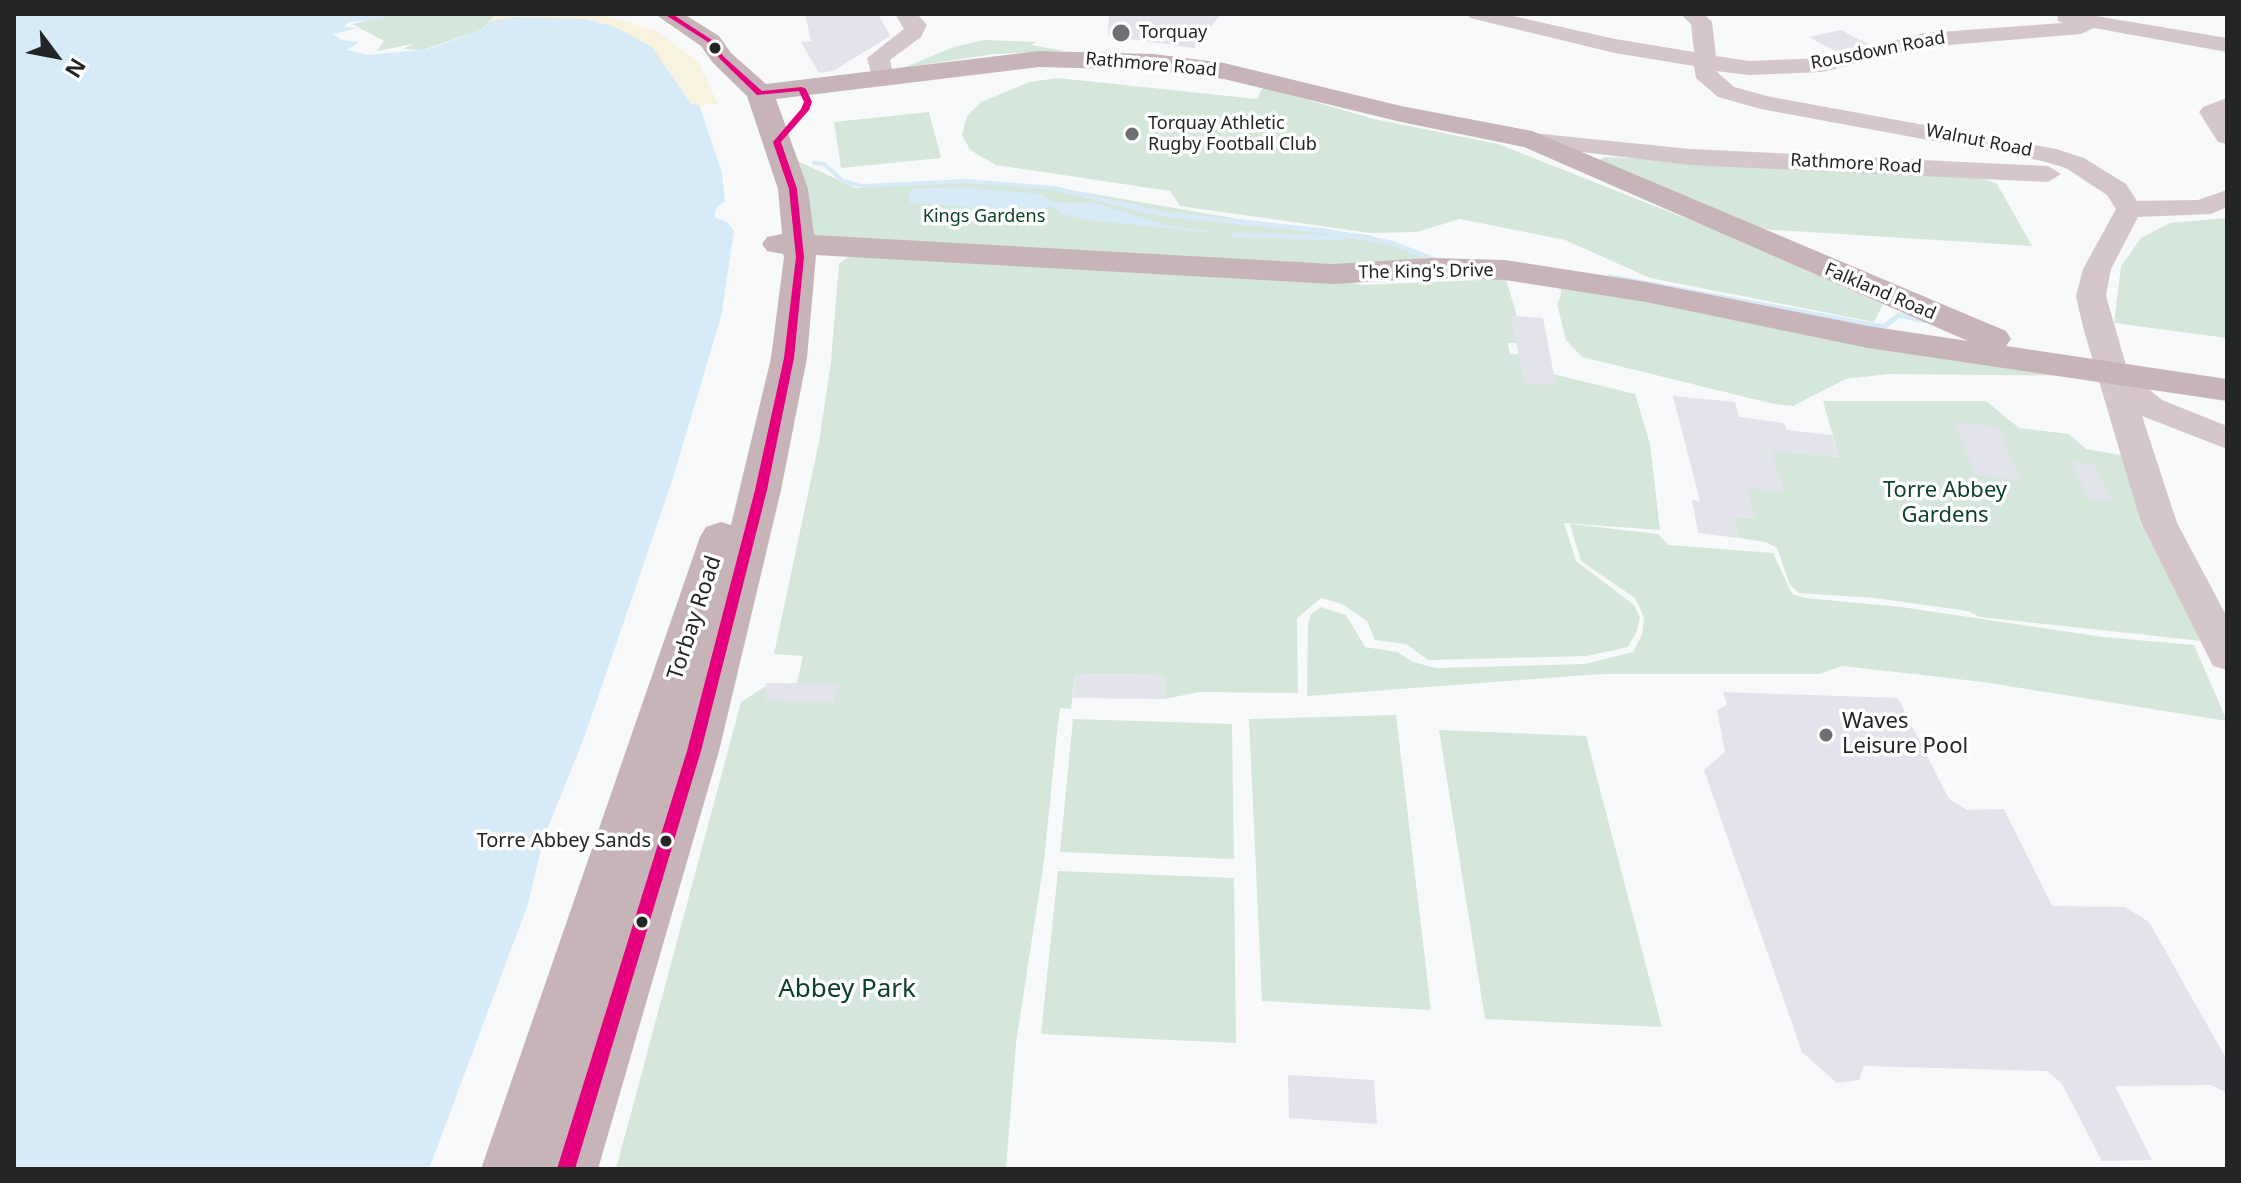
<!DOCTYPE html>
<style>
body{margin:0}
#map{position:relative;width:2241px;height:1183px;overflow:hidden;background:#f8f9fa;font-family:"Noto Sans",sans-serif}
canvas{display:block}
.frame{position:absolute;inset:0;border:16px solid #232425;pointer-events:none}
.north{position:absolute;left:16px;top:16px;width:80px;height:80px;-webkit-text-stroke:6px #fff;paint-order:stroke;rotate:122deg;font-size:22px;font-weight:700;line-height:32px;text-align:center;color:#232425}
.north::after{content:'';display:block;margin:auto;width:28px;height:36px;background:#232425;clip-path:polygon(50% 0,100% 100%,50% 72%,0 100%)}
</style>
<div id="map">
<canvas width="2241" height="1183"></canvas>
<div class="frame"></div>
<div class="north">N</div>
</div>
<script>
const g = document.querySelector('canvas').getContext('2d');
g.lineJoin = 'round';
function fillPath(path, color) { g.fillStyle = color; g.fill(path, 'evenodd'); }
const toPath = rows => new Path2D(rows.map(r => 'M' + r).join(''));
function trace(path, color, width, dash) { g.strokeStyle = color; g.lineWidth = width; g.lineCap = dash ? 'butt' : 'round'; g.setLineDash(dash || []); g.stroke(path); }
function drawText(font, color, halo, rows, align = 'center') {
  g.font = font + ' "Noto Sans",sans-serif'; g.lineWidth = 7; g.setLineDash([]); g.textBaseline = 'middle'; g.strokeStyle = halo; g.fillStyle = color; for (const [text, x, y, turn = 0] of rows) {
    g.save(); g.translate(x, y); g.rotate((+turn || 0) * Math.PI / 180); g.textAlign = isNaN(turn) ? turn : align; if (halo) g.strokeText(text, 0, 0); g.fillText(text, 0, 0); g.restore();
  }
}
const green = toPath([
 [392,14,497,14,481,30,423,50,403,49,413,44,377,51,384,41,352,24],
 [984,40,1037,42,1031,45,1065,51,994,54,903,68,954,47],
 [1058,78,1257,99,1263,87,1374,119,1498,144,1705,226,1883,304,1874,322,1650,278,1565,240,1460,219,1417,232,1371,233,1180,206,1170,191,996,165,970,150,962,135,967,116,981,102,1029,82],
 [929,112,941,158,841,168,834,122],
 [782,154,856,188,965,180,993,182,1059,188,1238,219,1368,235,1408,248,1436,268,801,244],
 [1605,157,1975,175,1997,184,2032,246,1760,229,1596,162],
 [2227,218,2227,338,2114,323,2121,266,2141,238,2170,223],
 [856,251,1344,281,1361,285,1506,279,1517,317,1517,343,1508,343,1510,354,1519,354,1553,374,1635,394,1650,444,1660,530,1564,523,1576,561,1634,605,1640,617,1637,631,1628,647,1587,656,1428,660,1406,644,1375,640,1367,621,1342,604,1321,598,1297,618,1298,693,1199,692,1165,699,1164,675,1075,674,1071,709,1060,708,1057,732,1044,861,1016,1043,1006,1169,616,1169,741,702,766,686,797,683,803,656,774,654,819,442,831,362,839,264],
 [1560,276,2113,376,1888,374,1846,379,1793,406,1774,404,1582,357,1566,340,1557,304,1561,295],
 [1823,401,1986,401,2019,428,2069,434,2086,449,2126,456,2140,522,2202,641,1980,617,1968,611,1875,598,1799,593,1790,585,1777,548,1766,542,1738,538,1733,516,1754,518,1747,488,1772,450,1839,457],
 [1570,524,1658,534,1668,545,1773,553,1792,594,1805,598,1901,607,2103,637,2194,645,2227,721,1983,682,1843,666,1819,674,1601,674,1307,696,1308,624,1311,614,1321,607,1346,615,1365,647,1397,652,1413,662,1436,668,1585,664,1633,652,1642,635,1644,617,1635,598,1581,561],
 [1396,715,1431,1010,1262,1001,1249,719],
 [1073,719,1232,724,1234,859,1060,852],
 [1439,730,1586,736,1662,1027,1485,1019],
 [1058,871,1234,878,1236,1043,1041,1034]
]);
const sand = toPath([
 [502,14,601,14,657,31,699,63,718,104,700,105,706,125,490,23,494,15]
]);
const water = toPath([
 [14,14,392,14,383,19,348,22,344,27,358,28,333,34,341,40,359,42,347,50,369,55,429,49,481,30,491,21,515,17,586,19,615,27,652,47,691,104,699,105,722,173,725,201,716,208,714,217,727,222,734,231,721,317,672,481,584,738,544,837,528,904,429,1169,14,1169],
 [960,187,1040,194,1057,203,1096,203,1165,225,1233,235,1087,220,1060,213,1053,206,1035,212,910,203,908,192,913,189]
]);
const streamFar1 = toPath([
 [814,163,824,164,843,181,862,186,965,181,1054,188,1092,197]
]);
const stream = toPath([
 [1083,195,1163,214,1325,231,1392,243,1435,260],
 [1233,235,1341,238],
 [1610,277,1878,326,1885,326,1899,315,1925,321]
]);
const building = toPath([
 [805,14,878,14,890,36,833,71,819,73,801,42,811,41],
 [1109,14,1221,14,1194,48,1108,36],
 [1841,30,1868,44,1835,51,1808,37],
 [1511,316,1543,318,1556,385,1524,383],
 [1673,396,1735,402,1739,417,1784,423,1787,430,1832,435,1839,457,1772,450,1784,492,1747,488,1755,518,1733,516,1738,538,1698,533,1692,500,1700,501],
 [1954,422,1998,427,2021,481,1975,475],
 [2070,461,2093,464,2114,502,2089,499],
 [1075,674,1164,675,1165,699,1073,698],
 [766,683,839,684,833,703,766,701],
 [1723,692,1898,698,1949,799,1967,810,2004,809,2052,906,2125,907,2149,922,2227,1060,2227,1093,2211,1085,2115,1086,2152,1160,2102,1161,2062,1084,2047,1071,1864,1066,1859,1080,1837,1083,1802,1052,1704,770,1725,752,1717,710,1727,705],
 [1288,1075,1374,1080,1377,1124,1289,1118]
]);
const minor = toPath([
 [895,14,917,14,927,25,921,37,890,60,894,77,883,84,872,77,867,58,904,29,895,14],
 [1467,14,1504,14,1615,39,1694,52,1691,24,1681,14,1704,14,1712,22,1716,56,1749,61,1822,58,1925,33,2063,23,2058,21,2057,14,2084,14,2227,38,2227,52,2094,28,2081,34,1925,47,1822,72,1749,75,1716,71,1734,87,1771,97,2056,149,2084,158,2126,184,2137,201,2198,200,2227,190,2227,207,2211,214,2138,217,2111,269,2106,296,2128,372,2162,400,2227,426,2227,449,2142,416,2177,523,2227,617,2227,670,2213,666,2141,523,2083,327,2076,296,2083,269,2116,209,2107,195,2066,168,2042,161,1761,109,1718,97,1696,78,1694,66,1615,53,1470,18,1467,14],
 [2227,98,2225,115,2227,144,2218,142,2199,112,2203,107,2227,98],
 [1532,133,1690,149,2048,166,2061,174,2048,182,1690,165,1523,145,1520,140,1523,135,1532,133]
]);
const major = toPath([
 [655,14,684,14,719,36,731,53,766,84,1039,51,1154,54,1224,63,1401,106,1532,131,2006,331,2011,339,2006,346,2227,379,2227,401,1868,348,1646,302,1505,280,1431,278,1333,284,816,255,807,358,781,490,719,751,598,1169,481,1169,700,537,706,527,721,522,731,525,771,358,784,257,783,254,767,251,762,244,767,237,782,234,778,189,747,96,713,63,701,46,655,14],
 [1039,67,1154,70,1224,79,1401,122,1524,147,1968,341,1868,326,1646,282,1505,260,1431,258,1333,264,814,235,808,189,776,99,1039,67]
]);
const bus1 = toPath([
 [664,14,672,14,712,40,724,57,762,91,802,87,806,89,812,102,809,110,781,142,797,189,804,257,794,358,767,490,701,751,575,1169,557,1169,687,751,755,490,784,358,796,257,789,189,773,142,801,109,804,102,799,91,757,95,720,59,708,42,664,14]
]);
const markers = [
 [1121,33,10,"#6e6f70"],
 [715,48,7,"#232425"],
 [1132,134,8,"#6e6f70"],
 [1826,735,8,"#6e6f70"],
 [666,841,7,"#232425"],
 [642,922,7,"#232425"]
];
const farPoinames = [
 ["Torquay",1139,33],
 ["Torquay Athletic",1148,124],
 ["Rugby Football Club",1148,145]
];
const farStreetnames = [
 ["Rousdown Road",1878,51,-11],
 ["Rathmore Road",1151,65,5],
 ["Walnut Road",1979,141,11],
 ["Rathmore Road",1856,164,3],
 ["The King's Drive",1426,272,-1],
 ["Falkland Road",1880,292,23]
];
const farParknames = [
 ["Kings Gardens",984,217]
];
const busNames = [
 ["Torre Abbey Sands",651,841]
];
const parkNames = [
 ["Torre Abbey",1945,491],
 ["Gardens",1945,516]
];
const streetNames = [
 ["Torbay Road",695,618,-72]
];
const poiNames = [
 ["Waves",1842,722],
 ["Leisure Pool",1842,747]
];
const nearParknames = [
 ["Abbey Park",847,990]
];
fillPath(green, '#d5e7db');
fillPath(sand, '#f8f3df');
fillPath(water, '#d6eaf8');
trace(streamFar1, '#d6eaf8', 4);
trace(stream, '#d6eaf8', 5);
fillPath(building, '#e2e3eb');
fillPath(minor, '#d4c6ca');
fillPath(major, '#c6b4b9');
fillPath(bus1, '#e5007d');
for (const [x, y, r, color] of markers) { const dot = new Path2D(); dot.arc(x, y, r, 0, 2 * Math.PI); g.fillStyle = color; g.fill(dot); trace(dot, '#fff', 3); }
drawText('18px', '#232425', '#fff', farPoinames, 'left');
drawText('18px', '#232425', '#fff', farStreetnames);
drawText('18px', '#0c4325', '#fff', farParknames);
drawText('20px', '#232425', '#fff', busNames, 'right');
drawText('22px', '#0c4325', '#fff', parkNames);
drawText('22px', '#232425', '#fff', streetNames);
drawText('22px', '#232425', '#fff', poiNames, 'left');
drawText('26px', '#0c4325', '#fff', nearParknames);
</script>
